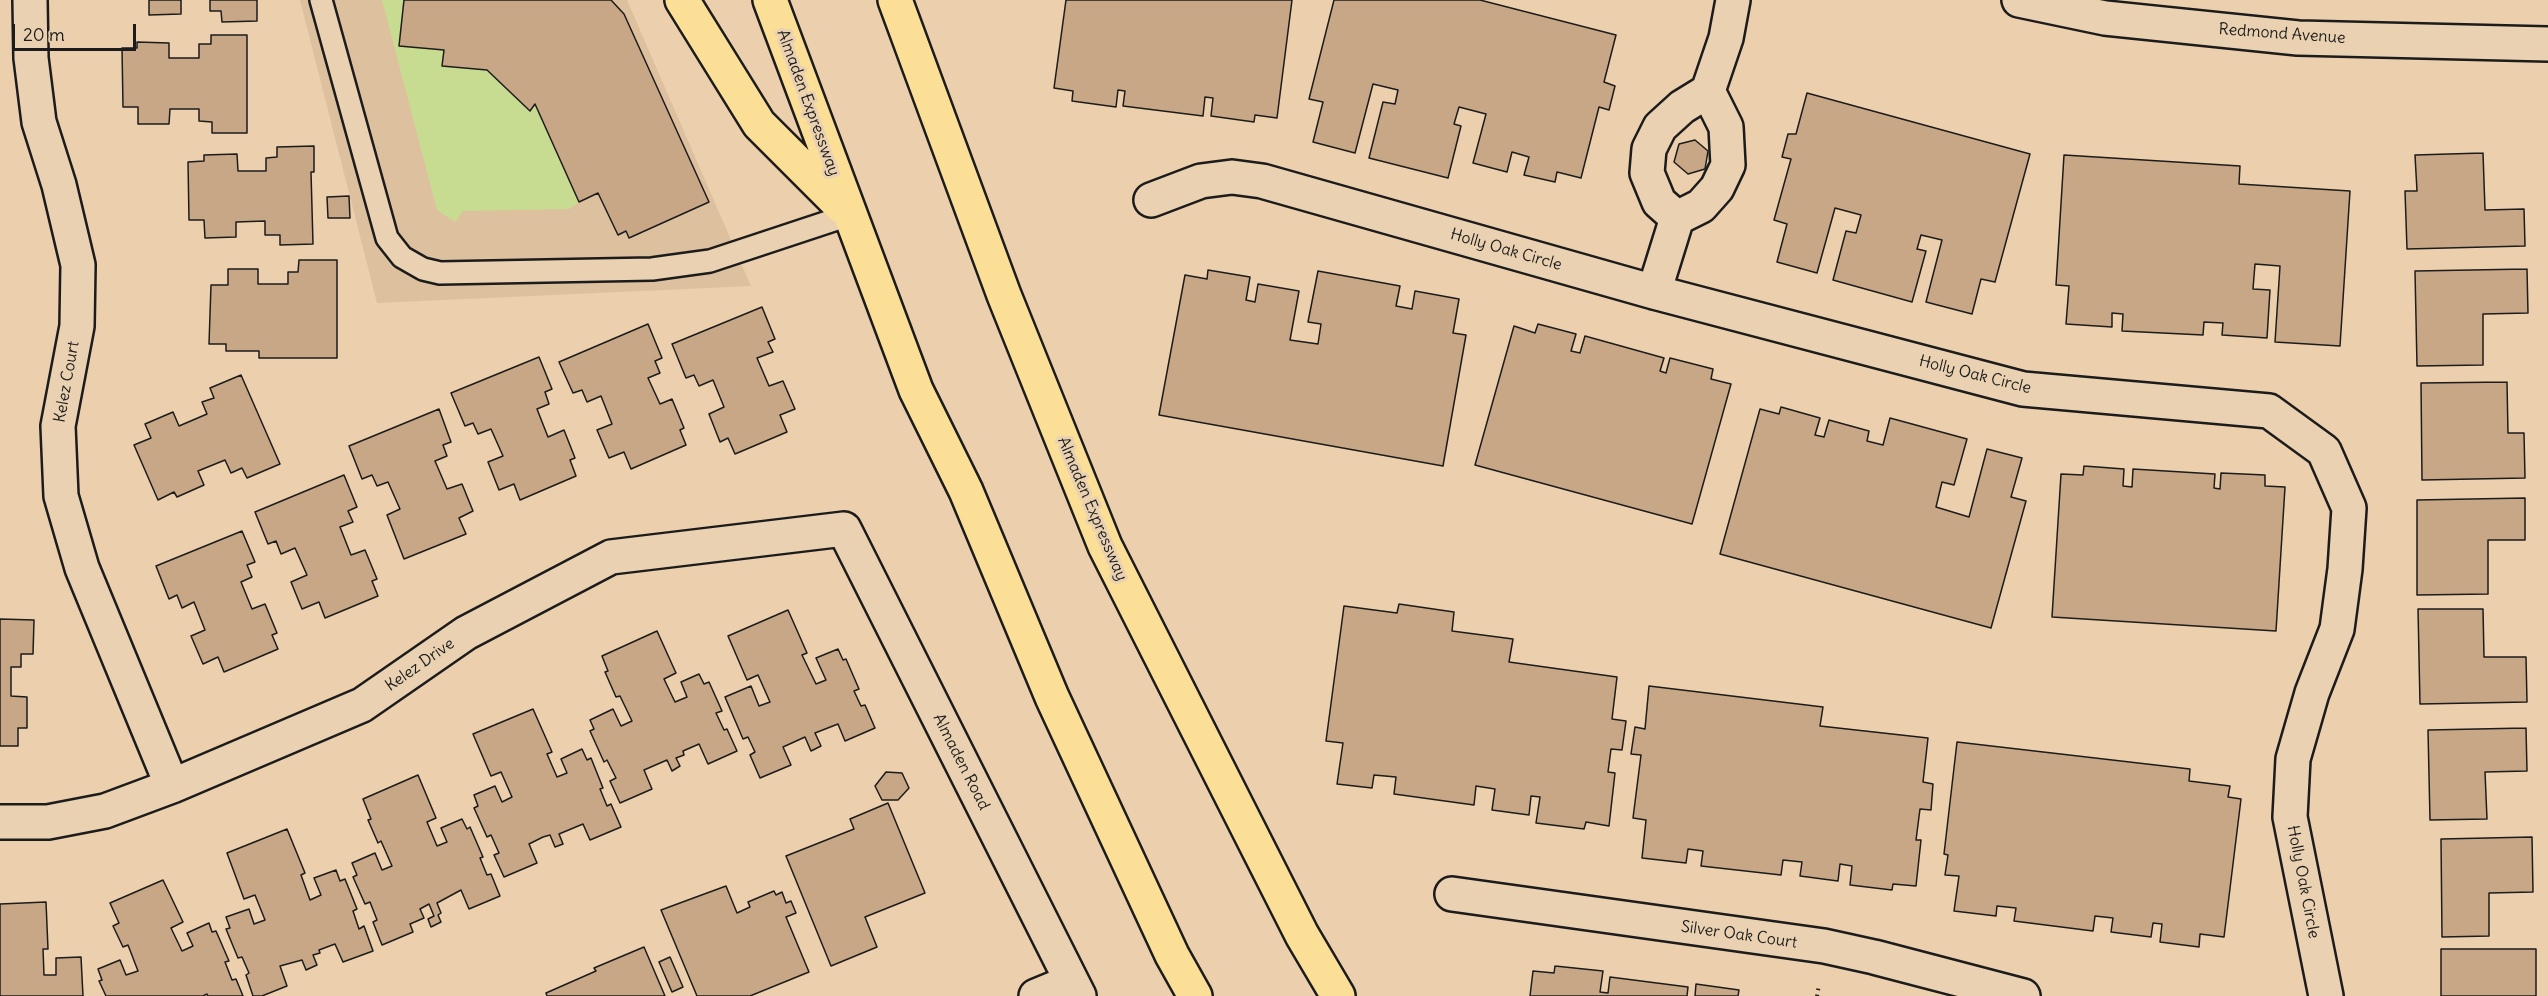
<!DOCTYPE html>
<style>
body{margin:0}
#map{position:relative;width:2548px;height:996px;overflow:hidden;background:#eccfac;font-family:Delius,sans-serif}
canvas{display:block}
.scale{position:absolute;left:12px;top:24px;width:124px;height:27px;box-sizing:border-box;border:3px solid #1c1c1c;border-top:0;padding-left:8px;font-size:18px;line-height:21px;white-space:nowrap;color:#1c1c1c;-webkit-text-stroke:4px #e9d1b1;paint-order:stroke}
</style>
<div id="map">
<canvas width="2548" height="996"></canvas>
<div class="scale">20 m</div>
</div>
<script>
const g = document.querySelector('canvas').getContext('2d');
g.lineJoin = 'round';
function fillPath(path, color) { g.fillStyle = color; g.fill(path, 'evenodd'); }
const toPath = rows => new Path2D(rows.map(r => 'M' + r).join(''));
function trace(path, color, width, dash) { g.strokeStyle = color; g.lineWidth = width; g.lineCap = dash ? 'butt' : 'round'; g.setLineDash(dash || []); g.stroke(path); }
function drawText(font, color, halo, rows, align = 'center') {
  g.font = font + ' Delius,sans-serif'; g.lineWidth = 6; g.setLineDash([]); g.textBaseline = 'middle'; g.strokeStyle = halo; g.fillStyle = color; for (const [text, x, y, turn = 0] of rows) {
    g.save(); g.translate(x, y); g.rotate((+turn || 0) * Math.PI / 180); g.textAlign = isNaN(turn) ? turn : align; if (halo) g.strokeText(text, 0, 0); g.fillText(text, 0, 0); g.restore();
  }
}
const built = toPath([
 [300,0,627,0,751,286,377,303]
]);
const green = toPath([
 [382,0,404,0,399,46,444,50,487,70,530,110,535,104,579,202,569,209,463,211,455,222,437,210]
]);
const building = toPath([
 [149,0,181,0,181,14,149,15,149,0],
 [210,0,257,0,257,21,222,22,221,11,210,11,210,0],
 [404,0,611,0,624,14,709,202,629,238,626,231,618,235,598,193,579,202,535,104,530,111,487,70,442,66,444,50,399,46,404,0],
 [1066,0,1292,0,1277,118,1255,115,1254,122,1211,116,1213,98,1205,97,1203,116,1123,106,1125,91,1118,90,1116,107,1072,101,1073,91,1054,88,1066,0],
 [1334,0,1480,0,1616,35,1604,82,1615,86,1609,110,1599,107,1581,178,1557,172,1555,182,1524,175,1529,157,1512,152,1507,172,1473,163,1486,114,1459,107,1454,124,1461,126,1448,178,1369,158,1383,102,1395,104,1398,90,1373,84,1355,153,1313,142,1323,102,1309,99,1334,0],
 [211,35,247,35,247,133,212,133,212,122,199,121,199,109,170,109,169,124,138,124,138,107,123,107,122,48,137,48,137,42,169,43,169,58,199,58,199,44,211,44,211,35],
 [1807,93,2030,154,1995,282,1981,279,1972,314,1926,302,1942,240,1921,235,1917,249,1926,251,1912,302,1833,280,1846,231,1856,233,1861,215,1835,208,1817,273,1777,262,1787,224,1774,220,1791,159,1782,157,1788,134,1796,134,1807,93],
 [1695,140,1708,151,1705,169,1688,174,1674,162,1679,144,1695,140],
 [314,146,314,172,311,172,313,244,280,245,280,235,265,235,265,221,236,222,236,237,205,238,204,220,189,220,188,162,204,161,204,155,237,154,238,171,266,171,266,158,277,157,277,147,314,146],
 [2483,153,2485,210,2524,209,2525,246,2407,249,2405,191,2417,191,2415,155,2483,153],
 [2064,155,2240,166,2239,184,2350,191,2340,346,2275,342,2280,266,2255,264,2253,289,2270,290,2267,338,2222,335,2223,323,2204,322,2203,335,2122,331,2123,314,2112,313,2112,327,2066,324,2069,286,2056,285,2064,155],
 [349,196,350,218,328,218,327,197,349,196],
 [299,260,337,260,337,358,259,358,259,351,226,351,226,344,209,344,211,285,228,285,228,269,258,269,258,284,288,284,288,272,298,272,299,260],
 [2527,269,2528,313,2483,314,2483,365,2417,366,2415,271,2527,269],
 [1208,270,1250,277,1246,300,1255,302,1258,284,1299,291,1290,340,1318,344,1321,324,1308,322,1318,271,1400,286,1396,306,1412,309,1415,291,1459,299,1453,333,1466,335,1443,466,1159,415,1185,275,1207,279,1208,270],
 [762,307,775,339,768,342,773,352,757,358,769,386,783,381,795,409,780,415,787,432,735,454,728,438,720,442,709,414,724,407,713,380,699,386,694,375,686,378,672,344,762,307],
 [648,324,662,358,655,361,660,373,648,378,660,404,672,399,684,428,680,430,686,445,631,469,624,452,609,458,597,430,612,424,601,396,587,402,582,390,573,393,559,362,648,324],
 [1538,324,1576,334,1571,351,1580,353,1585,336,1664,358,1660,371,1666,373,1670,358,1713,369,1711,379,1731,384,1692,524,1475,465,1514,326,1535,333,1538,324],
 [539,357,552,389,545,392,549,404,537,409,548,437,564,430,575,458,570,460,576,476,520,500,514,484,499,490,488,462,503,456,491,429,478,434,473,423,465,426,451,393,539,357],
 [241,375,280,464,247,478,242,468,231,473,225,460,198,471,204,485,177,497,174,492,158,500,134,445,151,438,145,424,173,412,179,426,207,414,202,402,214,398,210,388,241,375],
 [2507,382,2508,433,2524,433,2525,478,2422,480,2421,383,2507,382],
 [1781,407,1820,418,1815,435,1824,437,1829,420,1869,431,1867,441,1883,445,1890,418,1967,439,1954,485,1942,482,1936,507,1969,517,1987,449,2022,458,2011,497,2026,501,1991,628,1720,554,1760,409,1779,414,1781,407],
 [439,409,451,442,443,445,447,456,435,461,447,489,462,484,473,511,459,518,466,534,404,559,387,515,400,509,388,482,377,486,372,475,362,479,349,446,439,409],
 [2084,466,2124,469,2123,486,2132,487,2133,469,2215,474,2214,488,2220,489,2221,473,2265,475,2265,486,2285,487,2276,631,2052,617,2061,474,2083,475,2084,466],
 [344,475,357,507,348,511,353,522,340,527,351,555,365,550,377,579,372,581,378,596,325,618,319,602,302,609,291,582,307,575,295,548,281,554,276,541,268,544,255,512,344,475],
 [2525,498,2525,540,2488,540,2488,594,2417,595,2417,500,2525,498],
 [242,531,255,562,247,565,252,577,241,582,252,609,265,604,277,633,272,635,278,649,224,672,218,657,203,664,191,636,205,630,194,602,182,608,177,595,169,599,156,566,242,531],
 [1399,604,1454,612,1452,631,1513,639,1509,662,1617,677,1612,719,1626,721,1622,750,1611,749,1608,772,1615,773,1609,826,1586,822,1584,829,1536,823,1540,797,1531,796,1529,815,1492,810,1495,789,1476,786,1474,805,1394,794,1396,777,1374,775,1372,788,1337,784,1343,743,1326,741,1344,606,1397,613,1399,604],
 [2418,609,2483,609,2484,657,2526,657,2527,702,2420,704,2418,609],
 [788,610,807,653,802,655,816,684,826,680,816,658,838,649,843,660,846,659,859,689,854,691,861,706,865,705,875,728,845,741,838,724,815,733,821,746,811,751,805,737,783,747,791,765,760,778,750,755,755,752,748,737,743,739,725,697,751,686,759,706,770,702,758,675,747,680,728,636,788,610],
 [0,619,34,620,33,654,21,654,21,667,11,667,11,696,27,697,27,728,18,728,18,746,0,746,0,619],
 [657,631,676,673,664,679,675,702,687,697,681,682,699,674,704,684,709,682,722,711,716,713,724,730,727,729,737,751,708,764,699,744,683,751,684,755,676,758,680,766,672,771,667,760,644,770,652,789,620,803,610,781,616,778,607,760,604,762,590,731,594,729,590,720,613,709,621,726,632,721,620,696,616,697,605,672,608,671,602,656,657,631],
 [1649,686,1823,707,1820,726,1928,738,1923,782,1933,784,1931,810,1920,809,1916,840,1921,840,1916,886,1893,884,1892,890,1850,885,1852,866,1840,864,1838,881,1800,876,1802,862,1783,860,1781,875,1701,866,1703,851,1688,849,1686,863,1642,858,1646,820,1633,818,1641,755,1631,754,1635,727,1645,729,1649,686],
 [533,709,552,752,547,754,557,777,567,773,561,759,582,749,587,760,591,758,603,788,600,789,607,806,611,804,621,827,590,840,583,824,559,834,563,844,555,847,550,835,543,837,529,844,537,863,504,877,494,855,499,853,491,835,487,837,474,808,478,806,474,795,495,786,502,802,512,797,501,772,491,776,473,734,533,709],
 [2526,728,2527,771,2485,772,2487,819,2430,820,2428,730,2526,728],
 [1957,742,2190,769,2189,781,2230,786,2228,797,2241,799,2224,937,2200,934,2199,947,2160,942,2162,924,2153,923,2151,937,2111,932,2113,918,2095,916,2093,931,2014,921,2016,908,1997,906,1996,916,1954,911,1959,876,1945,875,1948,855,1944,854,1957,742],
 [886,772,902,773,909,788,898,800,882,800,875,786,886,772],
 [418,775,436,818,427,822,437,846,447,842,441,828,462,819,467,829,470,827,483,857,480,858,487,875,491,874,500,896,469,909,461,890,437,903,441,913,438,915,441,922,431,927,428,919,434,916,429,904,420,909,424,918,410,924,413,932,382,945,373,922,377,920,370,902,365,904,353,877,357,875,352,863,375,853,382,870,392,866,381,841,378,843,368,820,371,819,363,799,418,775],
 [888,803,925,893,865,917,877,947,831,966,786,856,854,829,850,819,888,803],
 [287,829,305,873,301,875,310,900,321,895,314,878,336,870,340,881,345,879,357,909,353,911,359,929,364,926,373,951,343,962,335,944,319,950,320,953,313,955,317,965,306,970,302,960,280,966,287,986,262,996,253,996,246,975,249,973,242,957,238,958,226,929,230,928,226,917,249,909,254,924,265,920,255,895,244,899,227,853,287,829],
 [2532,837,2533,892,2489,893,2489,936,2442,937,2441,839,2532,837],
 [163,880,183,922,171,928,182,951,193,946,187,933,209,923,212,932,216,931,229,961,225,962,232,980,236,979,243,996,208,996,207,994,203,996,106,996,99,981,102,980,98,969,120,960,126,975,138,971,128,945,123,947,113,926,119,923,110,903,163,880],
 [726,886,737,913,750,907,748,902,774,891,776,895,782,892,786,903,791,901,796,913,786,917,809,972,750,996,697,996,661,910,726,886],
 [46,902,48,949,43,949,44,975,56,975,56,958,81,957,83,996,0,996,0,904,46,902],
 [644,947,665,996,547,996,546,993,596,971,594,968,644,947],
 [2441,949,2536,949,2536,996,2441,996,2441,949],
 [670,957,683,987,672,992,659,962,670,957],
 [1555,966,1603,971,1600,992,1608,993,1610,977,1688,987,1687,996,1530,996,1533,971,1554,973,1555,966],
 [1696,984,1739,990,1738,996,1695,996,1696,984]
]);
const path = toPath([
 [1817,996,1819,985]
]);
const lane = toPath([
 [321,0,387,238,402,257,423,269,440,273,652,269,710,261,849,215]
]);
const street = toPath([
 [30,0,31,58,39,122,59,185,78,265,77,326,58,426,61,496,82,568,172,786],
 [1151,200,1201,181,1232,177,1262,181,1654,292,2023,389,2269,411,2324,451,2349,508,2345,569,2337,629,2312,693,2293,759,2290,817,2326,996],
 [1677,218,1659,202,1647,173,1649,149,1660,127,1682,107,1708,91,1726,38,1733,0],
 [1654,292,1677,218,1701,206,1717,188,1728,165,1726,127,1708,91],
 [0,822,48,822,105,811,172,786,362,705,466,633,611,557,844,529,1079,996],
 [1452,894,1824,946,1874,957,2023,996],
 [1036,996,1070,982]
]);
const secondary = toPath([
 [2019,0,2105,18,2298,38,2548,44]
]);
const primary = toPath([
 [682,0,759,124,841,206],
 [770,0,916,390,966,491,1052,697,1172,955,1195,996],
 [895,0,1004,295,1105,546,1302,935,1338,996]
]);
const streetNames = [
 ["Redmond Avenue",2282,34,4],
 ["Almaden Expressway",808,103,70],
 ["Holly Oak Circle",1506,250,16],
 ["Holly Oak Circle",1975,375,14],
 ["Kelez Court",67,382,-80],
 ["Almaden Expressway",1092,509,67],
 ["Kelez Drive",420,665,-35],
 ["Almaden Road",961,762,63],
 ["Holly Oak Circle",2303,882,79],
 ["Silver Oak Court",1739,935,8]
];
fillPath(built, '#ddc09e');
fillPath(green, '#c8dc91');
fillPath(building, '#c7a786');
trace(building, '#1c1c1c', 1.5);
trace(lane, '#1c1c1c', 26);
trace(street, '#1c1c1c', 38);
trace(secondary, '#1c1c1c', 38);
trace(primary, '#1c1c1c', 38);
trace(path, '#1c1c1c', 4, [1.5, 4.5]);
trace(lane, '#e9d1b1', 21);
trace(street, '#e9d1b1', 33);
trace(secondary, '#e9d1b1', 33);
trace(primary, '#fbdf96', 33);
drawText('16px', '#1c1c1c', '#e9d1b1', streetNames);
</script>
